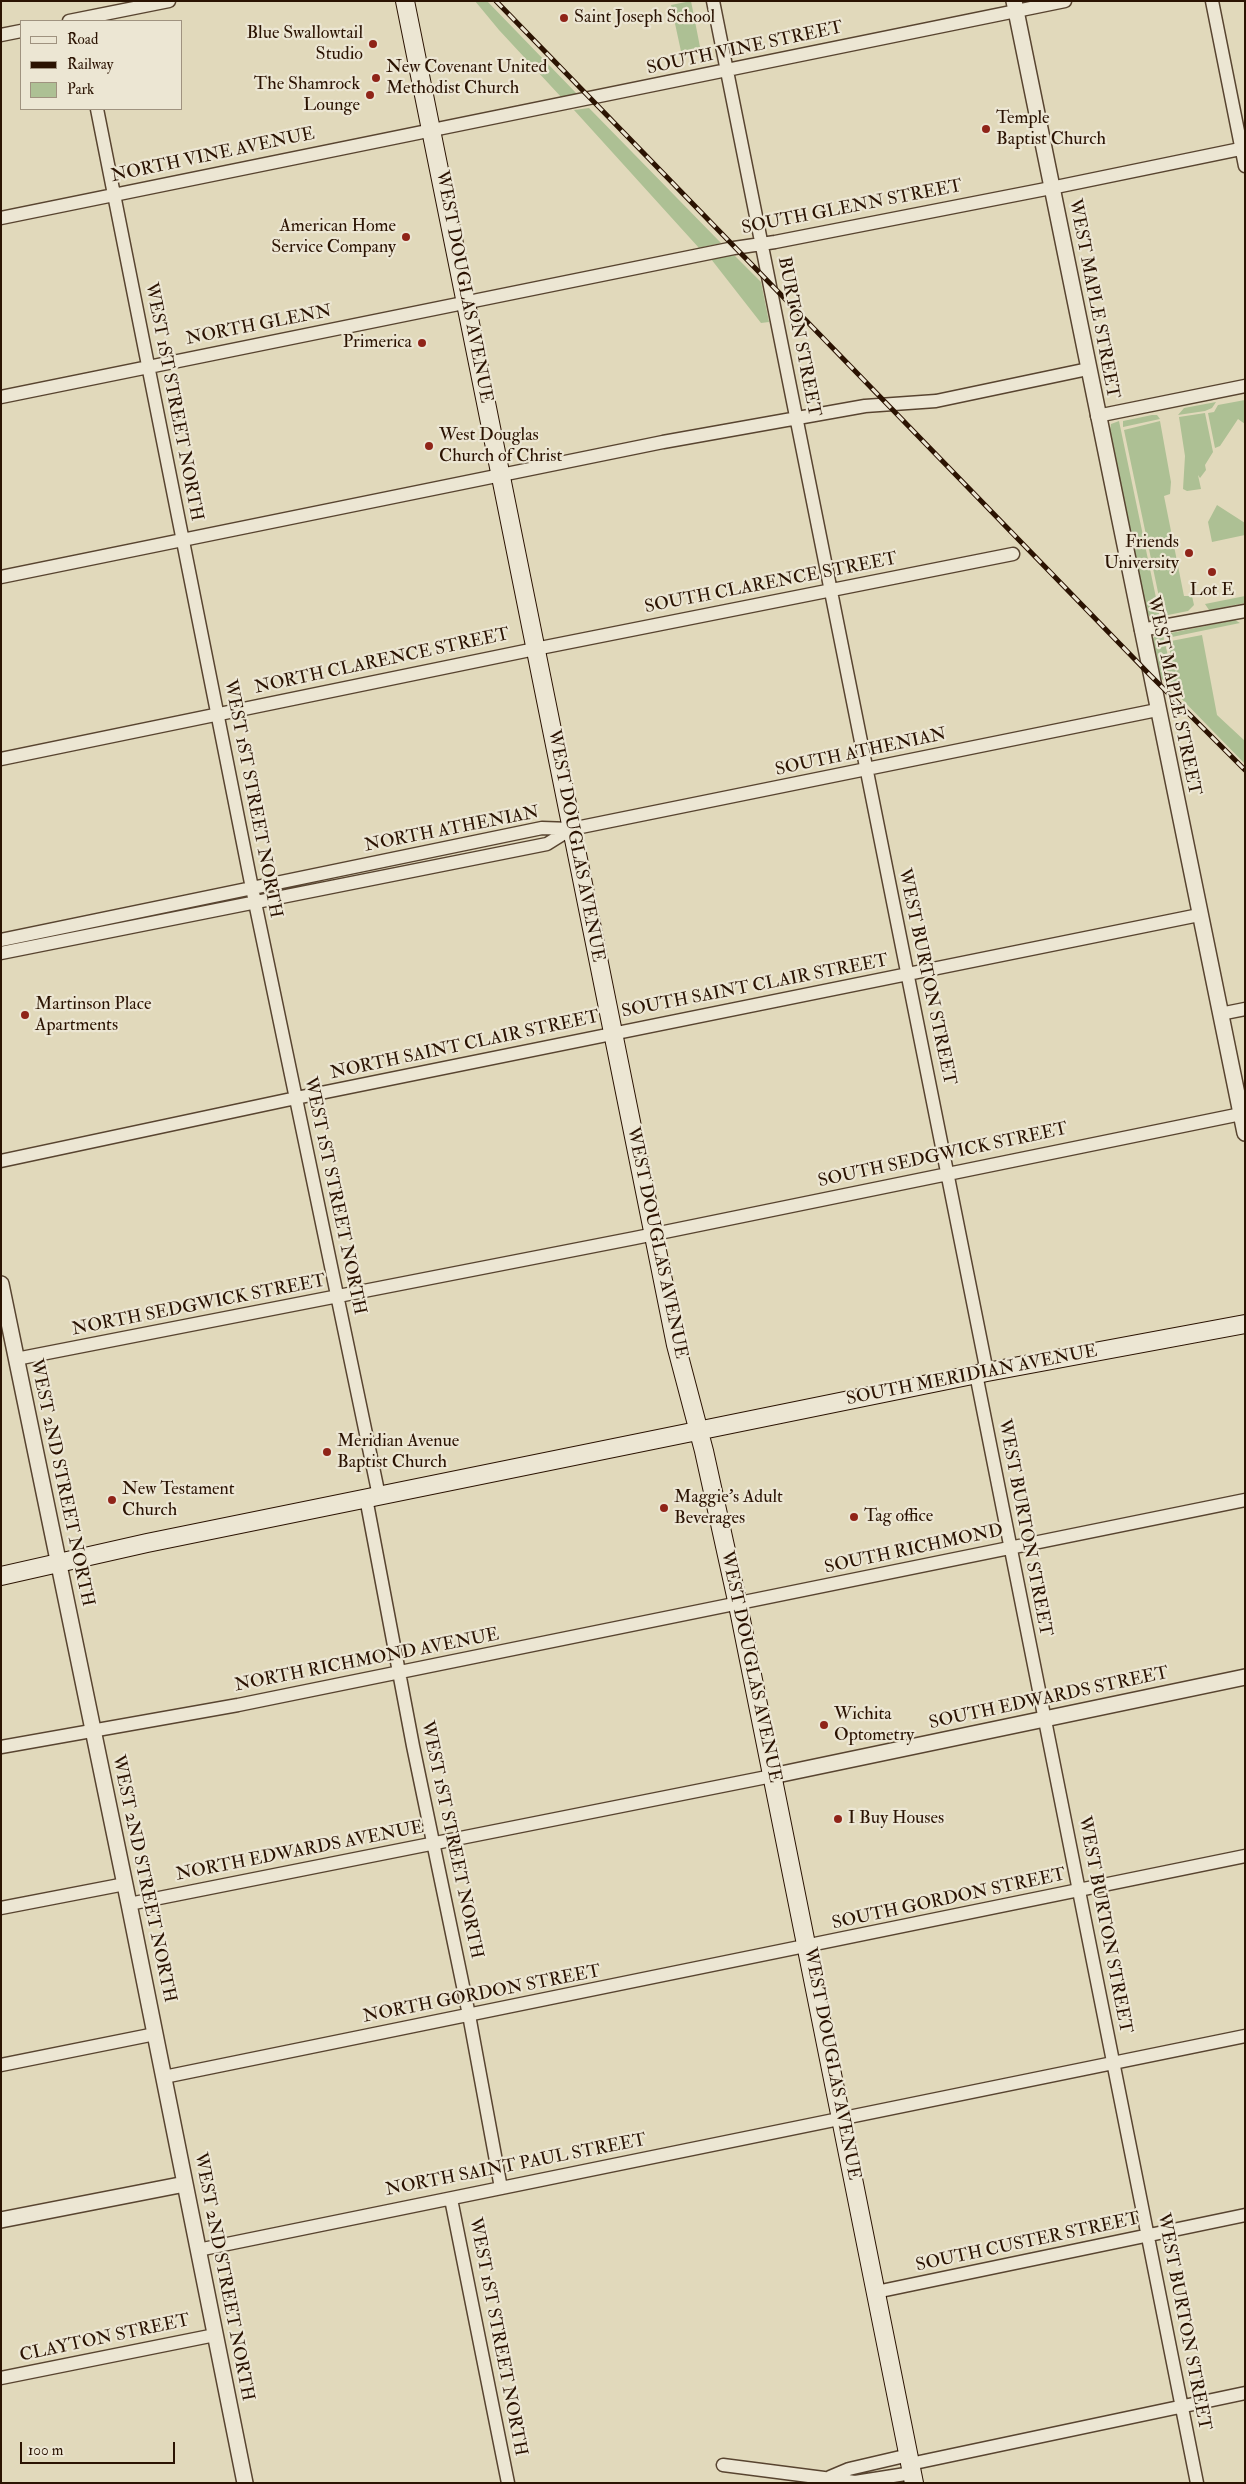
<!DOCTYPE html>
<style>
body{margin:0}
#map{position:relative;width:1246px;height:2484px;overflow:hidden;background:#e1d9bb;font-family:"IM FELL Double Pica",serif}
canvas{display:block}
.frame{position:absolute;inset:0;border:2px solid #2b1302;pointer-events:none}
.legend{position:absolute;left:20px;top:20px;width:162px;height:90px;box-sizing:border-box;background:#ece6d3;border:1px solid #9f927f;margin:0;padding:6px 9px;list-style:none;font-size:15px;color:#2b1302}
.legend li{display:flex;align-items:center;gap:10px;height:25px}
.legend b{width:25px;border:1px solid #9f927f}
.scale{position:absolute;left:20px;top:2442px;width:155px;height:22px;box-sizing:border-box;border:2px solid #2b1302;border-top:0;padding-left:6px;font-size:15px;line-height:18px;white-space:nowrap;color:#2b1302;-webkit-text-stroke:4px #ece6d3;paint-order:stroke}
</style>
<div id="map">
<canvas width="1246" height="2484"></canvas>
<div class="frame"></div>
<ul class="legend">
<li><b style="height:6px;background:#ece6d3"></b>Road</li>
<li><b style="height:6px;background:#2b1302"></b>Railway</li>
<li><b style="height:14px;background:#adc094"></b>Park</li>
</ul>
<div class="scale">100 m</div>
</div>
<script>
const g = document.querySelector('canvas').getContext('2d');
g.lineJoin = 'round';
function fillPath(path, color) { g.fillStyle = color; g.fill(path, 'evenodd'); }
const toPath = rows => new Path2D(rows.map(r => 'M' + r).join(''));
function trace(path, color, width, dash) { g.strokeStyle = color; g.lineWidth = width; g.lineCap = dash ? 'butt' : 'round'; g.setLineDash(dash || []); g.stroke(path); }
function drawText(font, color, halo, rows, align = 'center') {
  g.font = font + ' "IM FELL Double Pica",serif'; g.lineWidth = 4.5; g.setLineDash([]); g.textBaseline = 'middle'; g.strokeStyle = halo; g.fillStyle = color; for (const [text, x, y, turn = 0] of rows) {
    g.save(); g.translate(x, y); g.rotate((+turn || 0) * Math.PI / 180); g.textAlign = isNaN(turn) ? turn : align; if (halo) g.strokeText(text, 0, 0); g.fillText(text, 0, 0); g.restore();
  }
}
const green = toPath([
 [475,1,487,1,578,95,562,98,499,30],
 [691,1,701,52,682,56,671,5],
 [589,108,721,243,699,248,574,110],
 [734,255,761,282,769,322,761,323,711,259],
 [1245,400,1245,424,1238,419,1220,446,1215,448,1208,413,1214,412,1218,405],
 [1216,402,1212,408,1205,411,1178,415,1184,408],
 [1205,413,1213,452,1205,465,1206,470,1200,478,1198,475,1201,489,1187,491,1183,489,1185,456,1179,417],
 [1152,415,1157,415,1160,419,1123,427,1123,421],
 [1119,421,1159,612,1159,617,1150,617,1147,613,1110,430,1111,424],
 [1160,421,1171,482,1170,494,1164,496,1184,596,1192,596,1194,605,1188,611,1163,616,1124,430],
 [1217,505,1245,523,1245,535,1212,542,1208,522],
 [1245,596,1245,603,1209,610,1205,604],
 [1235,620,1240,623,1167,638,1166,634],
 [1163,635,1168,656,1163,664,1166,683,1161,678,1153,639,1154,637],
 [1202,635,1217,715,1245,741,1245,764,1170,687,1165,665,1171,658,1169,645,1171,641]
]);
const minor = toPath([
 [713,1,987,1372],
 [1212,1,1245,166],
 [69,21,169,1],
 [1,35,21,31],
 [97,109,252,888,379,1496],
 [1,218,1065,1],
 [1,397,734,248,775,242,1051,188,1245,148],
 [1097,416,1245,386],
 [1,577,663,442,865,406,936,401,1088,369],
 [1141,630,1245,611],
 [1,759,535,649,1013,554],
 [1,940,542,828,571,829,1157,710],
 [1,953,547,844,571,829],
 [1220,1014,1245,1009],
 [1,1161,296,1098,1199,915],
 [16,1359,635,1238,1241,1114],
 [976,1374,1197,2483],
 [366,1498,413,1746,469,2015,501,2188],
 [1,1747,238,1705,1245,1500],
 [129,1904,772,1776],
 [1,1908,125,1884],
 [1,2065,155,2034],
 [164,2077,1245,1856],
 [451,2199,508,2483],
 [198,2250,1245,2036],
 [876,2292,1245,2215],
 [1,2378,215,2335],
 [910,2464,1245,2393],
 [723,2465,855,2482,912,2473],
 [830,2477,849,2469,909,2455]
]);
const tertiary = toPath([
 [1014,1,1245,1133],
 [1,1284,129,1904,245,2483],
 [772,1776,1245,1677],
 [1,2220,185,2184]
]);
const secondary = toPath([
 [405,1,676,1345,704,1451,738,1605,914,2483],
 [1,1576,147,1543,987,1372,1245,1324]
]);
const rail = toPath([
 [496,1,1150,675,1245,770]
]);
const markers = [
 [564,18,5,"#8f2418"],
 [373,44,5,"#8f2418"],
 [376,78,5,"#8f2418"],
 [370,95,5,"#8f2418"],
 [986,129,5,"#8f2418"],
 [406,237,5,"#8f2418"],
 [422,343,5,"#8f2418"],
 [429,446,5,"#8f2418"],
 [1189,553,5,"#8f2418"],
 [1212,572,5,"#8f2418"],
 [25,1015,5,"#8f2418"],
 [327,1452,5,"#8f2418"],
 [112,1500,5,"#8f2418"],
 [664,1508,5,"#8f2418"],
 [854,1517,5,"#8f2418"],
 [824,1725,5,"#8f2418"],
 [838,1819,5,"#8f2418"]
];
const poiNames = [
 ["Saint Joseph School",574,18],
 ["Blue Swallowtail",363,34,"right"],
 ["Studio",363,55,"right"],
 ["New Covenant United",386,68],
 ["Methodist Church",386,89],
 ["The Shamrock",360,85,"right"],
 ["Lounge",360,106,"right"],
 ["Temple",996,119],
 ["Baptist Church",996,140],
 ["American Home",396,227,"right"],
 ["Service Company",396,248,"right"],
 ["Primerica",412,343,"right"],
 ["West Douglas",439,436],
 ["Church of Christ",439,457],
 ["Friends",1179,543,"right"],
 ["University",1179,564,"right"],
 ["Lot E",1212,591,"center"],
 ["Martinson Place",35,1005],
 ["Apartments",35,1026],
 ["Meridian Avenue",337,1442],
 ["Baptist Church",337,1463],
 ["New Testament",122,1490],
 ["Church",122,1511],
 ["Maggie's Adult",674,1498],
 ["Beverages",674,1519],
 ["Tag office",864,1517],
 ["Wichita",834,1715],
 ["Optometry",834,1736],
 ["I Buy Houses",848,1819]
];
const streetNames = [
 ["SOUTH VINE STREET",745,49,-12],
 ["NORTH VINE AVENUE",213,156,-12],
 ["SOUTH GLENN STREET",852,208,-11],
 ["WEST DOUGLAS AVENUE",463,287,79],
 ["WEST MAPLE STREET",1093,299,79],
 ["NORTH GLENN",259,326,-11],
 ["BURTON STREET",798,337,79],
 ["WEST 1ST STREET NORTH",173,402,79],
 ["SOUTH CLARENCE STREET",771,584,-11],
 ["NORTH CLARENCE STREET",382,662,-12],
 ["WEST MAPLE STREET",1173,696,78],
 ["SOUTH ATHENIAN",861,753,-12],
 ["WEST 1ST STREET NORTH",252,799,79],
 ["NORTH ATHENIAN",452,830,-11],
 ["WEST DOUGLAS AVENUE",575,846,79],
 ["WEST BURTON STREET",926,977,78],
 ["SOUTH SAINT CLAIR STREET",755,987,-11],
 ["NORTH SAINT CLAIR STREET",465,1046,-12],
 ["SOUTH SEDGWICK STREET",943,1156,-12],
 ["WEST 1ST STREET NORTH",334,1196,78],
 ["WEST DOUGLAS AVENUE",656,1243,78],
 ["NORTH SEDGWICK STREET",199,1306,-11],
 ["SOUTH MERIDIAN AVENUE",972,1376,-11],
 ["WEST 2ND STREET NORTH",61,1483,78],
 ["WEST BURTON STREET",1024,1528,79],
 ["SOUTH RICHMOND",914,1550,-12],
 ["NORTH RICHMOND AVENUE",367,1661,-11],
 ["WEST DOUGLAS AVENUE",750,1667,78],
 ["SOUTH EDWARDS STREET",1049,1699,-12],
 ["WEST 1ST STREET NORTH",451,1840,78],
 ["NORTH EDWARDS AVENUE",300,1852,-11],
 ["WEST 2ND STREET NORTH",143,1879,78],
 ["SOUTH GORDON STREET",949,1900,-12],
 ["WEST BURTON STREET",1104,1925,79],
 ["NORTH GORDON STREET",482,1995,-11],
 ["WEST DOUGLAS AVENUE",831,2064,79],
 ["NORTH SAINT PAUL STREET",516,2166,-11],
 ["SOUTH CUSTER STREET",1028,2243,-12],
 ["WEST 2ND STREET NORTH",223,2277,79],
 ["WEST BURTON STREET",1183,2322,79],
 ["WEST 1ST STREET NORTH",497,2337,79],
 ["CLAYTON STREET",105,2339,-12]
];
fillPath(green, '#adc094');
trace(minor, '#584430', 15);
trace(tertiary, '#584430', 18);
trace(secondary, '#2b1302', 20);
trace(minor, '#ece6d3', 12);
trace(tertiary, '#ece6d3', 15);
trace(secondary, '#ece6d3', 18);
trace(rail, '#2b1302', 5);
trace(rail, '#ece6d3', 3, [9]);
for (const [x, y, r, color] of markers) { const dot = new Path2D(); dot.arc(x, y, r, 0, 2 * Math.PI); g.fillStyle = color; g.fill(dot); trace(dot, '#ece6d3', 2); }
drawText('18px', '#2b1302', '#ece6d3', poiNames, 'left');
drawText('18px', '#2b1302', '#ece6d3', streetNames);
</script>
